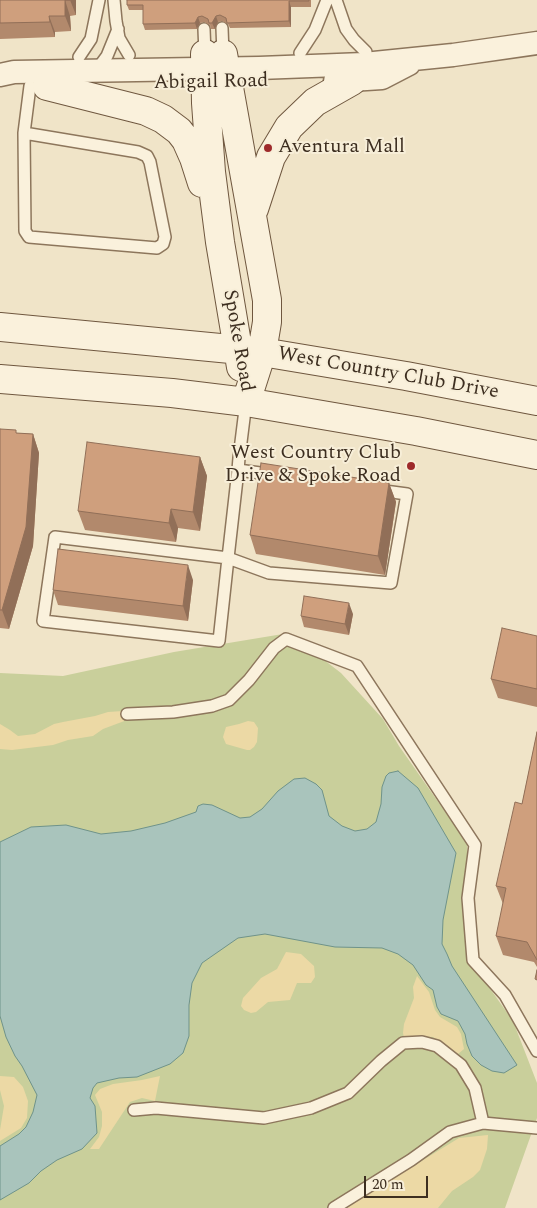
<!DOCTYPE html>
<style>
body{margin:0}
#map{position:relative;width:537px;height:1208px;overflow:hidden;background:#f0e4c8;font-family:Spectral,serif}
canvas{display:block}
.scale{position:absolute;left:364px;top:1176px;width:64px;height:22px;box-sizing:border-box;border:2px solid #3d2e20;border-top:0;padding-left:6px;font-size:15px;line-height:18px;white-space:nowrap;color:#3d2e20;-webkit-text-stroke:4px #f7eed8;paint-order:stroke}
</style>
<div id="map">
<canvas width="537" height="1208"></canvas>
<div class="scale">20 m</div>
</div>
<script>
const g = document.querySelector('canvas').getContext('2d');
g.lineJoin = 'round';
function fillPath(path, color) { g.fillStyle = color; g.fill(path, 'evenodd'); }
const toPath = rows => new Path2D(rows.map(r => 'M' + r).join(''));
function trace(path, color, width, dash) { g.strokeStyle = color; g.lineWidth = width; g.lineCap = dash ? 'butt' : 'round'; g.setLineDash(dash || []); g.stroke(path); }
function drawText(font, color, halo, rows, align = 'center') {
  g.font = font + ' Spectral,serif'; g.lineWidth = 4; g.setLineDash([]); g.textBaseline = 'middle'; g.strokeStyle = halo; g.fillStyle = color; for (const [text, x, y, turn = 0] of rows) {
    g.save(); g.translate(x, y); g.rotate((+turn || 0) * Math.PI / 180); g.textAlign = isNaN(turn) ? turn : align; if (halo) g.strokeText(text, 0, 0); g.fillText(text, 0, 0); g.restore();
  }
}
const green = toPath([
 [289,633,341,673,383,719,399,746,467,843,469,959,513,1021,537,1083,537,1118,505,1208,0,1208,0,673,63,676,174,652]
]);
const sand = toPath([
 [123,711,127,720,103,729,93,736,68,740,53,745,12,750,0,749,0,724,10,730,18,736,35,734,54,724,63,722,95,716,108,712],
 [248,721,254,722,258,728,257,742,254,747,250,750,247,750,226,744,223,737,226,727,239,724],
 [286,952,301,954,314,966,315,977,311,983,297,983,290,1000,268,1002,256,1012,251,1013,244,1010,241,1006,243,998,261,978,277,969],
 [417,976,429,992,435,1010,440,1017,457,1027,461,1034,464,1049,458,1054,433,1037,419,1036,404,1038,403,1033,404,1024,414,998,413,987],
 [0,1076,14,1077,23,1087,28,1101,27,1118,21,1128,0,1141,0,1130,4,1106,0,1090],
 [160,1076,155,1101,142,1098,130,1102,99,1149,90,1149,99,1137,102,1126,102,1112,95,1095,100,1089,113,1084,142,1080],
 [488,1135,487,1149,480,1170,473,1177,452,1191,438,1208,345,1208,459,1138]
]);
const water = toPath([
 [398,771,418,788,456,853,443,920,442,944,447,954,452,966,517,1065,504,1073,492,1071,481,1065,472,1056,467,1044,465,1034,458,1021,441,1014,437,1007,433,990,426,985,413,965,398,954,382,948,335,947,265,934,238,938,202,963,192,983,189,1005,189,1036,183,1053,170,1064,137,1077,119,1078,97,1083,93,1088,90,1098,95,1106,97,1133,82,1149,57,1160,41,1171,29,1183,0,1200,0,1146,19,1134,26,1127,33,1112,37,1095,22,1066,15,1056,6,1037,0,1016,0,842,31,827,66,825,101,834,131,831,165,823,196,812,198,806,203,804,212,805,240,818,250,817,262,809,278,791,294,779,305,778,316,784,322,790,329,816,342,826,355,831,367,829,376,822,381,804,382,787,386,776,389,773,398,771]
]);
const lane = toPath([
 [114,0,116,21,119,38,129,55],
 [336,0,346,29,354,40,366,52],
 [222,28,223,54],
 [204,29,205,54],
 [300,53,315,30,327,0],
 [79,57,91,39,99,0],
 [96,71,107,56,118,29],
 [24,133,138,152,147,156,150,162,165,237,163,244,157,248,29,237,25,231,24,133,30,86],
 [246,402,239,458,238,470,228,558,219,641,43,621,55,537,228,558,269,573,391,583,407,494,377,490],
 [238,470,275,475],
 [127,714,173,712,212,706,229,700,249,680,274,648,286,639,357,666,475,845,468,898,473,960,505,995,537,1051],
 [134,1110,156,1108,264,1118,311,1108,348,1093,381,1061,403,1043,422,1042,437,1046,461,1065,475,1088,483,1123],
 [334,1208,411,1160,450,1132,483,1123,537,1128]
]);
const street = toPath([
 [0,75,14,72,259,68,364,64,453,55,537,43],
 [335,81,382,78,409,64]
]);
const secondary = toPath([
 [205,54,206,103,211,172,220,242,241,367],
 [223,54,267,300,267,322,262,352,246,402],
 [47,86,146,111,163,119,179,131,186,140,194,158,202,183],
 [254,209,271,157,289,127,315,102,352,81],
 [0,327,262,352,406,376,537,401],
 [0,379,172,393,246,402,416,431,537,455]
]);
const wall = toPath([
 [0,0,76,0,76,15,70,16,71,31,55,32,55,37,0,39],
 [311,0,311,7,291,7,291,27,230,28,228,24,222,21,218,22,215,29,211,29,210,25,204,22,200,23,197,29,145,30,143,24,143,10,129,10,127,5],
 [0,429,17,433,33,434,39,453,33,546,9,629,0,628],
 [200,457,207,476,200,531,178,528,176,542,85,530,78,511],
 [389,483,396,502,385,575,256,554,250,535],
 [193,580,188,621,58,605,53,590],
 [353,614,349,635,304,627,301,616],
 [537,636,537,707,498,698,491,679],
 [537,732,537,967,534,962,503,955,496,936,503,904,496,886,522,804]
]);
const shadedWall = toPath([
 [65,0,70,16,71,31,65,16],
 [70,0,76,0,76,15],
 [289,1,291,7,291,27,289,21],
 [49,16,55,32,55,37,50,22],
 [216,16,218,22,215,29,212,23],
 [198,17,200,23,197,29,195,23],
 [33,434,39,453,33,546,9,629,2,610],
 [200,457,207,476,200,531,193,512],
 [389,483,396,502,385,575,378,556],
 [171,509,178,528,176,542,169,523],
 [188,565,193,580,188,621,183,606],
 [349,603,353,614,349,635,345,624]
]);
const building = toPath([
 [0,0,70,0,65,0,65,16,49,16,50,22,0,23,0,0],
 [127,0,309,0,309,1,289,1,289,21,227,23,226,18,220,15,216,16,212,23,209,23,208,19,202,16,198,17,195,23,143,24,143,5,127,5,127,0],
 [0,429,16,430,16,433,33,434,26,527,2,610,0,610,0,429],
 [87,442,200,457,193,512,171,509,169,523,78,511,87,442],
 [261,463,389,483,378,556,250,535,261,463],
 [58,549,188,565,183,606,53,590,58,549],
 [304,596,349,603,345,624,301,616,304,596],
 [502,628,537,636,537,689,491,679,502,628],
 [537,732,537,960,527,942,496,936,506,888,496,886,515,802,522,804,537,732],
 [537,970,537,980,535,979,537,970]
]);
const markers = [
 [268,148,5,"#9e2a2b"],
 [411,466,5,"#9e2a2b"]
];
const streetNames = [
 ["Abigail Road",211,83,-1],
 ["Spoke Road",237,341,80],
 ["West Country Club Drive",388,374,10]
];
const poiNames = [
 ["Aventura Mall",278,148],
 ["West Country Club",401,454,"right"],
 ["Drive & Spoke Road",401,477,"right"]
];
fillPath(green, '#c9cf9b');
fillPath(sand, '#ecd9a5');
fillPath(water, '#a9c4bc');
trace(water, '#6f938a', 1);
trace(lane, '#8d765c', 14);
trace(street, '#8d765c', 25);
trace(secondary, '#6f573f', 30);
trace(lane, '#faf1dc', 11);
trace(street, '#faf1dc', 22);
trace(secondary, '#faf1dc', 28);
fillPath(wall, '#b2896c');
fillPath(shadedWall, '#916f58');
fillPath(building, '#cf9f7d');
trace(building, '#916f58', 1);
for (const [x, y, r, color] of markers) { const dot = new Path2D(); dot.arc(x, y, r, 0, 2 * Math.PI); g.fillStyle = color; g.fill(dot); trace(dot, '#f7eed8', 2); }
drawText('20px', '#3d2e20', '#f7eed8', streetNames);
drawText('20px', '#3d2e20', '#f7eed8', poiNames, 'left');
</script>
